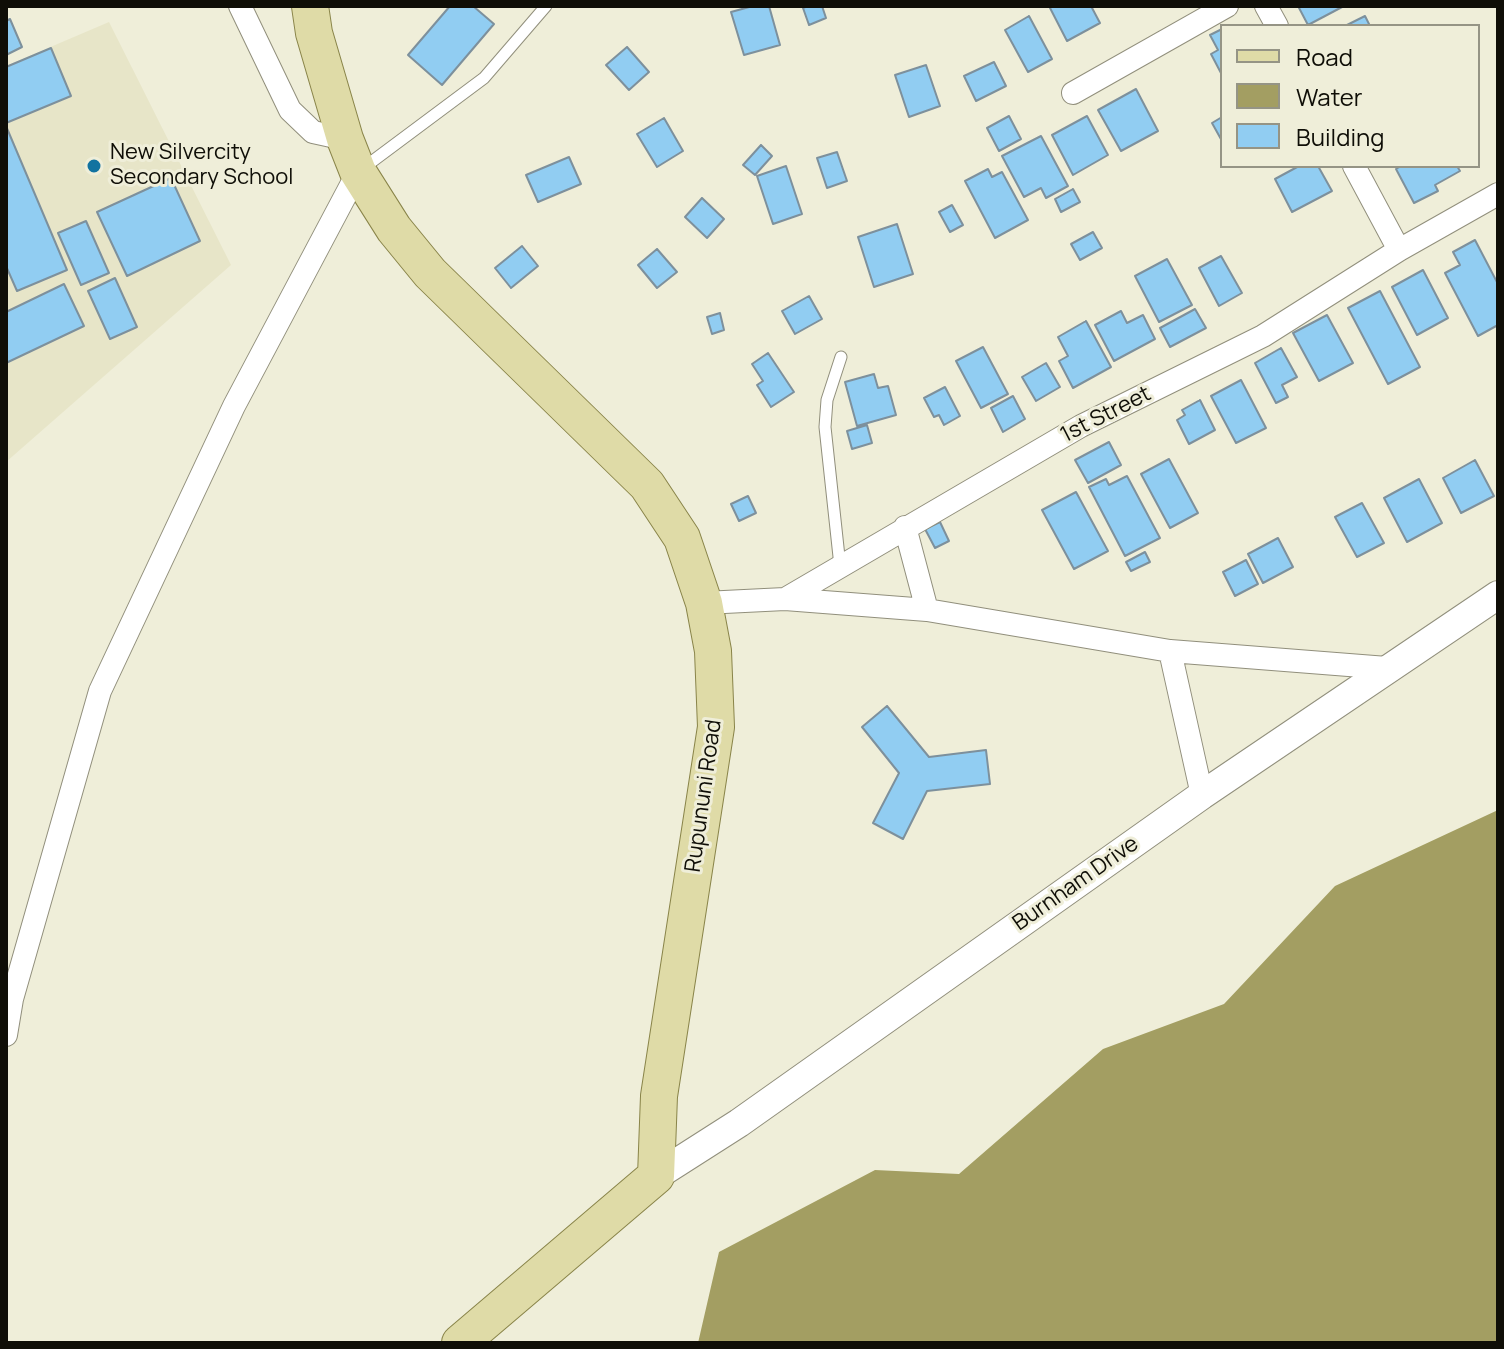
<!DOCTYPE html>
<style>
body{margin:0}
#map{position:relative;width:1504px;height:1349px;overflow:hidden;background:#efeed9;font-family:Manrope,sans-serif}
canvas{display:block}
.frame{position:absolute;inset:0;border:8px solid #0f0e07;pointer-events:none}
.legend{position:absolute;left:1220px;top:24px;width:260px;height:144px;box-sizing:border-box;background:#efeed9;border:2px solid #959485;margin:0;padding:10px 14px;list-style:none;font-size:24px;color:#0f0e07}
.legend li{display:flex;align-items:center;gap:16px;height:40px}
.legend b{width:40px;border:2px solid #959485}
</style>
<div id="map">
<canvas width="1504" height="1349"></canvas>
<div class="frame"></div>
<ul class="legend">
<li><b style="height:10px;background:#dfdba7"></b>Road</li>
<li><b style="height:22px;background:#a39e62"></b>Water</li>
<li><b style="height:22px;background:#91cdf2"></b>Building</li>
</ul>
</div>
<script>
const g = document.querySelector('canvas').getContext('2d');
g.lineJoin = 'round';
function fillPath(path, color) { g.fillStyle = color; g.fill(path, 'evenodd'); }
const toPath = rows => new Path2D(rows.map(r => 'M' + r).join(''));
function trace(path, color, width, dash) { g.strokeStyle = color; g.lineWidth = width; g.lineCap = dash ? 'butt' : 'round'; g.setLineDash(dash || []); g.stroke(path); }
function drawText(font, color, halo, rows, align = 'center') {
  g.font = font + ' Manrope,sans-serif'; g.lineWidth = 6; g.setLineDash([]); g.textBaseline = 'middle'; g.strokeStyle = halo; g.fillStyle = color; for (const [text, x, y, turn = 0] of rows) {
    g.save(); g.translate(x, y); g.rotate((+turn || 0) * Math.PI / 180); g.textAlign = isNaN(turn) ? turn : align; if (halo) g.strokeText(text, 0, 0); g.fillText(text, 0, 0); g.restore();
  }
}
const built = toPath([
 [109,22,231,265,6,462,6,66]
]);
const water = toPath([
 [1498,810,1498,1343,698,1343,719,1252,875,1170,959,1174,1103,1049,1224,1004,1335,886]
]);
const building = toPath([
 [450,6,473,6,494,24,442,85,408,55,450,6],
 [753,6,769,6,780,45,744,55,731,12,753,6],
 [808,6,822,6,826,18,809,25,803,8,808,6],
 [1049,6,1091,6,1100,23,1067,41,1049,6],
 [1298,6,1344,6,1308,25,1298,6],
 [1029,16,1052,59,1028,72,1005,30,1029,16],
 [1365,16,1370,26,1345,26,1365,16],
 [10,19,22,47,6,55,6,21,10,19],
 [1222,29,1222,75,1211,54,1218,50,1210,35,1222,29],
 [627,47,649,72,629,90,606,65,627,47],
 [51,48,71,96,6,123,6,67,51,48],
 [994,62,1006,86,976,101,964,76,994,62],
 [926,65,940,106,909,117,895,75,926,65],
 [1136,89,1158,131,1121,151,1098,110,1136,89],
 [1009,116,1021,139,999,151,987,128,1009,116],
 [1087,116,1108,155,1073,175,1052,135,1087,116],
 [1222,117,1222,141,1212,123,1222,117],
 [664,118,683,151,657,167,637,134,664,118],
 [6,126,67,270,17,291,6,266,6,126],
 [1041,136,1068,186,1046,198,1041,188,1024,197,1002,156,1041,136],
 [761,145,772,156,755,175,743,165,761,145],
 [837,152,847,181,827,188,817,158,837,152],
 [569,157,581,184,538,202,526,175,569,157],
 [786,166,802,214,773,224,757,176,786,166],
 [1299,166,1318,166,1332,191,1292,212,1275,179,1299,166],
 [1401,166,1457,166,1460,171,1435,185,1438,191,1414,203,1396,169,1401,166],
 [988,169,992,177,1002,172,1028,220,995,238,965,181,988,169],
 [171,178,200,241,127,276,97,212,171,178],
 [1073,189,1080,202,1061,212,1055,199,1073,189],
 [702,198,724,219,707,238,685,217,702,198],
 [952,205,963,225,950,232,939,212,952,205],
 [86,221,109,273,81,285,58,233,86,221],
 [897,224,913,274,874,287,858,237,897,224],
 [1093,232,1102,248,1080,260,1071,244,1093,232],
 [1475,240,1498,284,1498,325,1478,336,1445,273,1460,265,1453,252,1475,240],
 [522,246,538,266,511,288,495,268,522,246],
 [657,249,677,272,657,288,638,265,657,249],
 [1221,256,1242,293,1219,306,1199,268,1221,256],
 [1167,259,1192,305,1159,322,1135,276,1167,259],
 [1423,270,1448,318,1417,335,1392,287,1423,270],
 [115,278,137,327,110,339,88,291,115,278],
 [64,284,84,326,6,363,6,312,64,284],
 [1380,291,1420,367,1388,384,1348,308,1380,291],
 [809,296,822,319,795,334,782,311,809,296],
 [1195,309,1206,328,1170,347,1160,328,1195,309],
 [1121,311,1127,323,1143,315,1155,339,1114,361,1095,325,1121,311],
 [720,313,724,330,712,334,707,317,720,313],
 [1327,315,1353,363,1319,381,1293,333,1327,315],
 [1086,321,1111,367,1073,388,1059,361,1068,356,1058,337,1086,321],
 [983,347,1008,394,981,408,956,361,983,347],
 [1281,348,1297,377,1282,385,1288,397,1276,403,1255,363,1281,348],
 [768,353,794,392,771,407,757,385,763,381,752,364,768,353],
 [1046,363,1060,387,1036,401,1022,377,1046,363],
 [874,374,878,388,888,386,896,415,857,426,845,382,874,374],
 [1241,380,1266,428,1236,443,1211,396,1241,380],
 [945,387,960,416,944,425,939,415,934,417,924,398,945,387],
 [1013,396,1025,419,1003,432,991,408,1013,396],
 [1200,400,1215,430,1189,444,1177,420,1185,415,1182,410,1200,400],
 [867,425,872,443,852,449,847,431,867,425],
 [1109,442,1121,465,1088,483,1075,460,1109,442],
 [1169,459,1198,513,1170,528,1141,474,1169,459],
 [1475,460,1494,496,1461,513,1443,478,1475,460],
 [1127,476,1160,538,1125,556,1089,487,1106,479,1109,485,1127,476],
 [1419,479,1442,523,1407,542,1384,498,1419,479],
 [1076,492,1108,551,1074,569,1042,510,1076,492],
 [748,496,756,513,739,521,731,504,748,496],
 [1362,503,1384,543,1357,557,1335,517,1362,503],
 [940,522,949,541,935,548,925,529,940,522],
 [1278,538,1293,567,1263,583,1248,554,1278,538],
 [1145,552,1150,562,1131,571,1126,562,1145,552],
 [1246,560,1258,584,1235,596,1223,572,1246,560],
 [887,706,929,757,986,750,990,784,927,791,903,839,873,823,899,773,862,727,887,706]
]);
const service = toPath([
 [362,169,484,78,546,6],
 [840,566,825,427,827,400,841,357]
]);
const minor = toPath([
 [240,6,290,110,313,132,345,139],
 [1266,6,1277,26],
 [1073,93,1227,6],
 [1354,166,1399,250],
 [905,527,927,610],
 [785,599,1081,426,1263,336,1399,250,1498,194],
 [704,603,785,599,927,610,1170,651,1387,668],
 [1170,651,1202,795],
 [6,1035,12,999,100,691,234,406,358,172]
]);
const tertiary = toPath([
 [656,1176,739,1123,1202,795,1498,595]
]);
const primary = toPath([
 [310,6,314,33,345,139,358,172,394,229,430,273,647,485,682,538,704,603,713,651,716,727,659,1096,656,1176,460,1343]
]);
const markers = [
 [94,166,8,"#1273a0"]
];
const poiNames = [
 ["New Silvercity",110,153],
 ["Secondary School",110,178]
];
const streetNames = [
 ["1st Street",1106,415,-27],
 ["Rupununi Road",704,796,-82],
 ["Burnham Drive",1076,884,-35]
];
fillPath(built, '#e7e5c8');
fillPath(water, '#a39e62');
fillPath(building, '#91cdf2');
trace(building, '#7d909c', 2);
trace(service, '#918f7c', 13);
trace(minor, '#918f7c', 24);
trace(tertiary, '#918f7c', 30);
trace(primary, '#898449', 38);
trace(service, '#fff', 11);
trace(minor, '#fff', 22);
trace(tertiary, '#fff', 28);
trace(primary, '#dfdba7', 36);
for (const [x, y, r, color] of markers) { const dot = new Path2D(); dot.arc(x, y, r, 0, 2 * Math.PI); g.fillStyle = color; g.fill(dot); trace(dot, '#efeed9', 3); }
drawText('22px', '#0f0e07', '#efeed9', poiNames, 'left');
drawText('22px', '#0f0e07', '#efeed9', streetNames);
</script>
